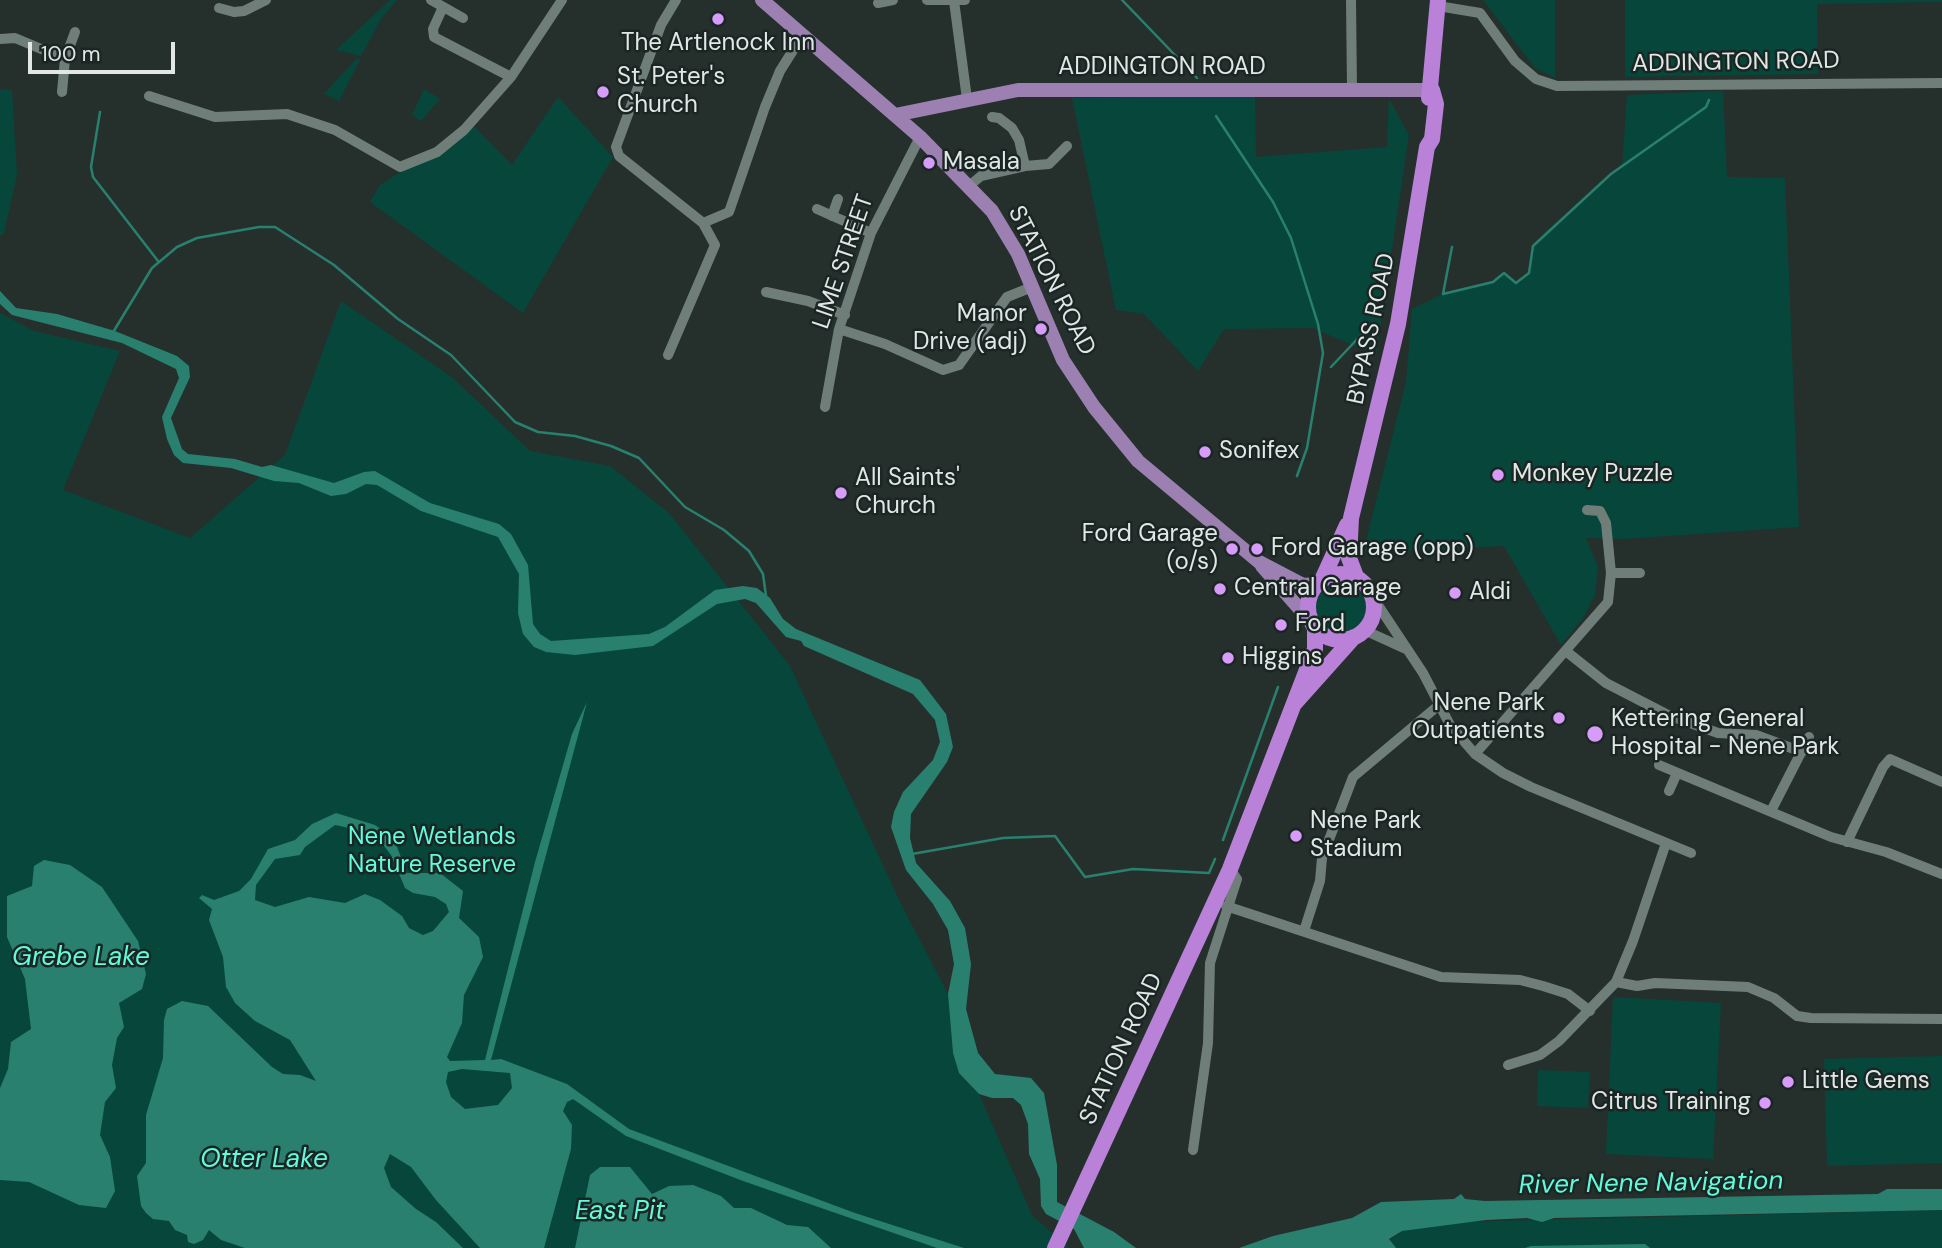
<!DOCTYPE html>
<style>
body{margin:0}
#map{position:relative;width:1942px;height:1248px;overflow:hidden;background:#25302d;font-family:"DM Sans",sans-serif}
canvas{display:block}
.scale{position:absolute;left:28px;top:42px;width:147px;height:32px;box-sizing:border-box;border:4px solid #e0e7e5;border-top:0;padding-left:9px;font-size:21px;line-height:24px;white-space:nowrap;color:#e0e7e5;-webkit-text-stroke:5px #1b2624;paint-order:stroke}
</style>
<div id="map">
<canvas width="1942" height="1248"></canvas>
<div class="scale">100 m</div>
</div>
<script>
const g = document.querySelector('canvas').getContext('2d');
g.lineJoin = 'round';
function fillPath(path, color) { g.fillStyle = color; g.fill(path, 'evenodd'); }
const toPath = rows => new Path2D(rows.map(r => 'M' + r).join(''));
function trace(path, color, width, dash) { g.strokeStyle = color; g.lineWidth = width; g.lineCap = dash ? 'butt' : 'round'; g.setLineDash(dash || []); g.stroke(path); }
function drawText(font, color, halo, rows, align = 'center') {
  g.font = font + ' "DM Sans",sans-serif'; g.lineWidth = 5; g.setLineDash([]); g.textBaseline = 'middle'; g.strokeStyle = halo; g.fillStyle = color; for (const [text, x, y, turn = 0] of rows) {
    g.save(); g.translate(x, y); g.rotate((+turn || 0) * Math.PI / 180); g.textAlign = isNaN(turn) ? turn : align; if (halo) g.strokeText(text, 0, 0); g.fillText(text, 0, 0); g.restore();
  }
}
const green = toPath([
 [390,0,397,0,381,19,361,56,336,50],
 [1483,0,1555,0,1555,78,1535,68],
 [1625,0,1942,0,1942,2,1817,4,1818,74,1625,77],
 [357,58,360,60,339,101,324,94],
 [0,89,12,90,17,175,4,233,0,236],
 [424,89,440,99,421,121,412,115],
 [1723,91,1727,177,1785,178,1799,527,1623,539,1586,538,1598,566,1595,595,1583,618,1561,645,1504,546,1363,553,1406,382,1412,309,1443,294,1492,282,1504,273,1516,283,1529,273,1533,246,1622,167,1627,95],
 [1255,95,1256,157,1387,147,1389,99,1409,135,1376,355,1313,328,1224,329,1198,371,1144,314,1116,310,1072,98],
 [558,97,613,157,523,313,370,202,380,185,397,174,440,155,459,141,473,125,512,165],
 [341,301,453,378,530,451,610,466,669,513,790,666,902,906,948,994,953,1053,959,1073,979,1094,1032,1215,1069,1248,0,1248,0,313,34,331,120,351,63,490,190,538,285,455],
 '1316 608a25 25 0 1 1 50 0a25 25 0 1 1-50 0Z',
 [1613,997,1721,1003,1713,1159,1606,1154],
 [1942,1056,1942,1163,1827,1166,1824,1059],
 [1538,1070,1590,1072,1588,1108,1537,1106],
 [1942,1210,1942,1248,1379,1248,1402,1231,1456,1222]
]);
const water = toPath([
 [0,291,16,308,57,314,115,331,177,356,189,366,190,377,171,418,182,449,188,454,235,459,262,467,271,465,334,483,364,472,375,471,430,503,499,524,511,534,528,565,533,624,540,634,551,641,649,634,665,627,715,590,743,586,757,588,770,598,783,619,796,629,920,680,946,714,953,747,947,762,911,814,910,838,916,863,950,901,965,928,971,964,966,1009,978,1053,995,1074,1031,1078,1044,1093,1057,1165,1057,1202,1114,1232,1136,1248,1084,1248,1074,1229,1046,1214,1041,1206,1040,1179,1029,1154,1028,1124,1021,1105,1013,1098,992,1098,979,1094,959,1073,953,1053,948,994,954,964,948,930,933,904,906,870,891,827,894,812,903,792,933,760,940,742,935,720,913,694,804,646,801,641,786,637,756,603,745,599,717,604,653,646,575,655,546,652,534,647,523,634,518,613,519,574,498,537,421,511,377,485,366,484,346,494,331,496,299,483,274,481,231,468,183,463,174,455,167,439,162,417,179,378,176,369,122,343,12,315,0,304],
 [587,702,491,1060,501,1059,567,1084,629,1129,855,1213,964,1248,937,1248,743,1181,626,1136,573,1099,567,1102,563,1111,572,1125,571,1149,544,1248,480,1248,436,1200,411,1167,390,1154,384,1168,391,1187,416,1209,436,1222,463,1248,245,1248,221,1240,209,1230,203,1240,194,1244,188,1242,187,1235,175,1230,169,1221,153,1219,146,1213,141,1206,137,1176,146,1163,146,1115,163,1058,164,1020,167,1009,182,1001,208,1006,272,1067,283,1074,300,1075,316,1081,290,1040,255,1021,235,1003,226,987,223,957,209,920,212,909,199,898,202,895,214,900,239,891,251,879,268,849,295,840,312,824,336,813,375,825,394,839,407,873,440,873,463,891,459,918,479,937,483,957,464,995,462,1023,447,1057,450,1061,485,1060,535,862,572,734],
 [335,825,354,829,367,843,381,842,391,855,405,888,413,893,435,897,446,904,449,912,433,931,423,935,409,928,402,916,380,900,365,894,345,903,309,897,275,907,255,900,256,885,275,859,300,855,305,847],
 [462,1069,510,1073,512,1088,498,1105,465,1109,451,1097,446,1082,448,1072],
 [44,860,70,865,102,887,138,941,146,974,142,989,119,1003,124,1027,117,1038,112,1065,116,1088,105,1102,100,1135,110,1157,115,1191,106,1208,79,1205,29,1182,0,1180,0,1088,8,1069,11,1042,31,1029,25,979,7,937,7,896,32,886,34,866],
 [600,1167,630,1167,652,1194,669,1186,693,1185,721,1196,734,1208,751,1208,787,1225,808,1227,831,1248,575,1248,590,1175],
 [1887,1189,1942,1189,1942,1210,1554,1218,1542,1222,1527,1218,1486,1220,1402,1231,1389,1239,1396,1248,1239,1248,1273,1236,1352,1218,1381,1202,1454,1199,1461,1194,1465,1199,1485,1201,1878,1194],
 [1645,1244,1650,1248,1525,1248,1531,1246]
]);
const stream = toPath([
 [1122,0,1197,78],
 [100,112,91,167,93,177,158,261],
 [1216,116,1273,202,1291,238,1318,324,1323,353,1307,448,1297,476],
 [1452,247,1443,294,1493,282,1504,273,1516,283,1529,273,1533,246,1611,174,1706,107,1709,100],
 [112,334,152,268,177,247,197,238,259,227,275,227,334,265,398,319,451,355,515,422,538,432,575,436,611,446,639,458,685,507,724,530,749,551,763,574,766,596],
 [1331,367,1363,333],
 [1223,840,1278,687],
 [912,854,1003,838,1055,836,1085,877,1133,869,1209,873,1215,859]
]);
const minor = toPath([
 [431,0,463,18],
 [927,0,965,0],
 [1351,0,1352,89],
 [954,1,967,99],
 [878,3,893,0],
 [1438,6,1480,13,1515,61,1536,79,1557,86,1942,83],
 [443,7,433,29,434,37,511,77],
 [219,8,234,12,244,11,266,0],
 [0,39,15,38,65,59],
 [62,92,65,59,75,32],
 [149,96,215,117,287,114,335,130,400,167,437,152,464,130,511,77,562,0],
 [992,117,999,118,1012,128,1019,140,1025,166],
 [969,186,981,176,1025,166,1049,164,1067,146],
 [817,209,871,233],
 [832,216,838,199],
 [703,223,729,212,765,107,780,71,802,36],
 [766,292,808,301,845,315],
 [839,329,885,344,943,370,959,365,1007,297,1032,287],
 [668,355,715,245,703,223,619,156,616,147,661,25,676,0],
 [825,407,839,329,871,233,920,137],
 [1611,573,1640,573],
 [1370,593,1423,673,1450,725,1475,754,1503,773,1531,787,1691,853],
 [1364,630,1408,650],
 [1567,652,1606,683,1668,715,1718,733,1756,735,1802,752],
 [1475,754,1608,602,1611,573,1606,523,1600,511,1587,510],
 [1659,765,1831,837,1886,852,1942,874],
 [1669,791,1677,773],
 [1771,811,1809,737],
 [1847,842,1883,767,1890,759,1942,782],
 [1226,906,1441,977,1520,980,1543,986,1568,994,1590,1011],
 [1304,931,1320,881,1322,858,1353,777,1439,705],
 [1616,982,1637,986,1655,983,1748,987,1774,998,1797,1016,1811,1018,1942,1019],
 [1508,1065,1540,1055,1559,1041,1616,982,1633,941,1666,843],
 [1193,1150,1208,1043,1210,963,1237,879,1230,869]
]);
const major = toPath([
 [762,0,920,137,992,211,1018,254,1063,360,1094,407,1138,461,1259,562,1303,585,1317,584],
 [895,115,1018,90,1432,90],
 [1262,566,1312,623]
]);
const highway = toPath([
 [1429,98,1438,0],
 '1308 607a33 33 0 1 1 66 0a33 33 0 1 1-66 0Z',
 [1357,579,1349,558,1351,518,1398,324,1427,147,1432,139,1436,104,1432,90],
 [1322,580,1347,525],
 [1295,703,1354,637],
 [1055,1248,1230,869,1315,649,1315,628]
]);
const markers = [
 [718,19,7,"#d79bf9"],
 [603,92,7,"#d79bf9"],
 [929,163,7,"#d79bf9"],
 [1041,329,7,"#d79bf9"],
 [1205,452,7,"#d79bf9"],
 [1498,475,7,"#d79bf9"],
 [841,493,7,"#d79bf9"],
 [1232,549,7,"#d79bf9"],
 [1257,549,7,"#d79bf9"],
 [1220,589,7,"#d79bf9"],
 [1455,593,7,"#d79bf9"],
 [1281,625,7,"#d79bf9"],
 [1228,658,7,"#d79bf9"],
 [1559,718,7,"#d79bf9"],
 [1595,734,9,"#d79bf9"],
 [1296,836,7,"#d79bf9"],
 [1788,1082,7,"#d79bf9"],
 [1765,1103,7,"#d79bf9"]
];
const poiNames = [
 ["The Artlenock Inn",718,44,"center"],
 ["St. Peter's",617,78],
 ["Church",617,106],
 ["Masala",943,163],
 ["Manor",1027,315,"right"],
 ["Drive (adj)",1027,343,"right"],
 ["Sonifex",1219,452],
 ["Monkey Puzzle",1512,475],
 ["All Saints'",855,479],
 ["Church",855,507],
 ["Ford Garage",1218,535,"right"],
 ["(o/s)",1218,563,"right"],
 ["Ford Garage (opp)",1271,549],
 ["Central Garage",1234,589],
 ["Aldi",1469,593],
 ["Ford",1295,625],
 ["Higgins",1242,658],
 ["Nene Park",1545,704,"right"],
 ["Outpatients",1545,732,"right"],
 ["Kettering General",1611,720],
 ["Hospital - Nene Park",1611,748],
 ["Nene Park",1310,822],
 ["Stadium",1310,850],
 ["Little Gems",1802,1082],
 ["Citrus Training",1751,1103,"right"]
];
const streetNames = [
 ["ADDINGTON ROAD",1736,63,-1],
 ["ADDINGTON ROAD",1162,68],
 ["LIME STREET",844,262,-71],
 ["STATION ROAD",1051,281,63],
 ["BYPASS ROAD",1372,329,-78],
 ["STATION ROAD",1122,1049,-65]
];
const parkNames = [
 ["Nene Wetlands",432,838],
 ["Nature Reserve",432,866]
];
const waterNames = [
 ["Grebe Lake",81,958],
 ["Otter Lake",264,1160],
 ["River Nene Navigation",1651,1184,-1],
 ["East Pit",620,1212]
];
fillPath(green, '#07463b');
fillPath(water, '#29806f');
trace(stream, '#29806f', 2.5);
trace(minor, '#707e7a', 10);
trace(major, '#9c80b2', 14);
trace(highway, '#b981d8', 16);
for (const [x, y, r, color] of markers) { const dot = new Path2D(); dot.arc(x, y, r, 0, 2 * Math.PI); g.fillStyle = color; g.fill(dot); trace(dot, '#1b2624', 2.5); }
drawText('24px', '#e0e7e5', '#1b2624', poiNames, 'left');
drawText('24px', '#e0e7e5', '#1b2624', streetNames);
drawText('24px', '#62fcdd', '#1b2624', parkNames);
drawText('italic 26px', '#61fbdc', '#1b2624', waterNames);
</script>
